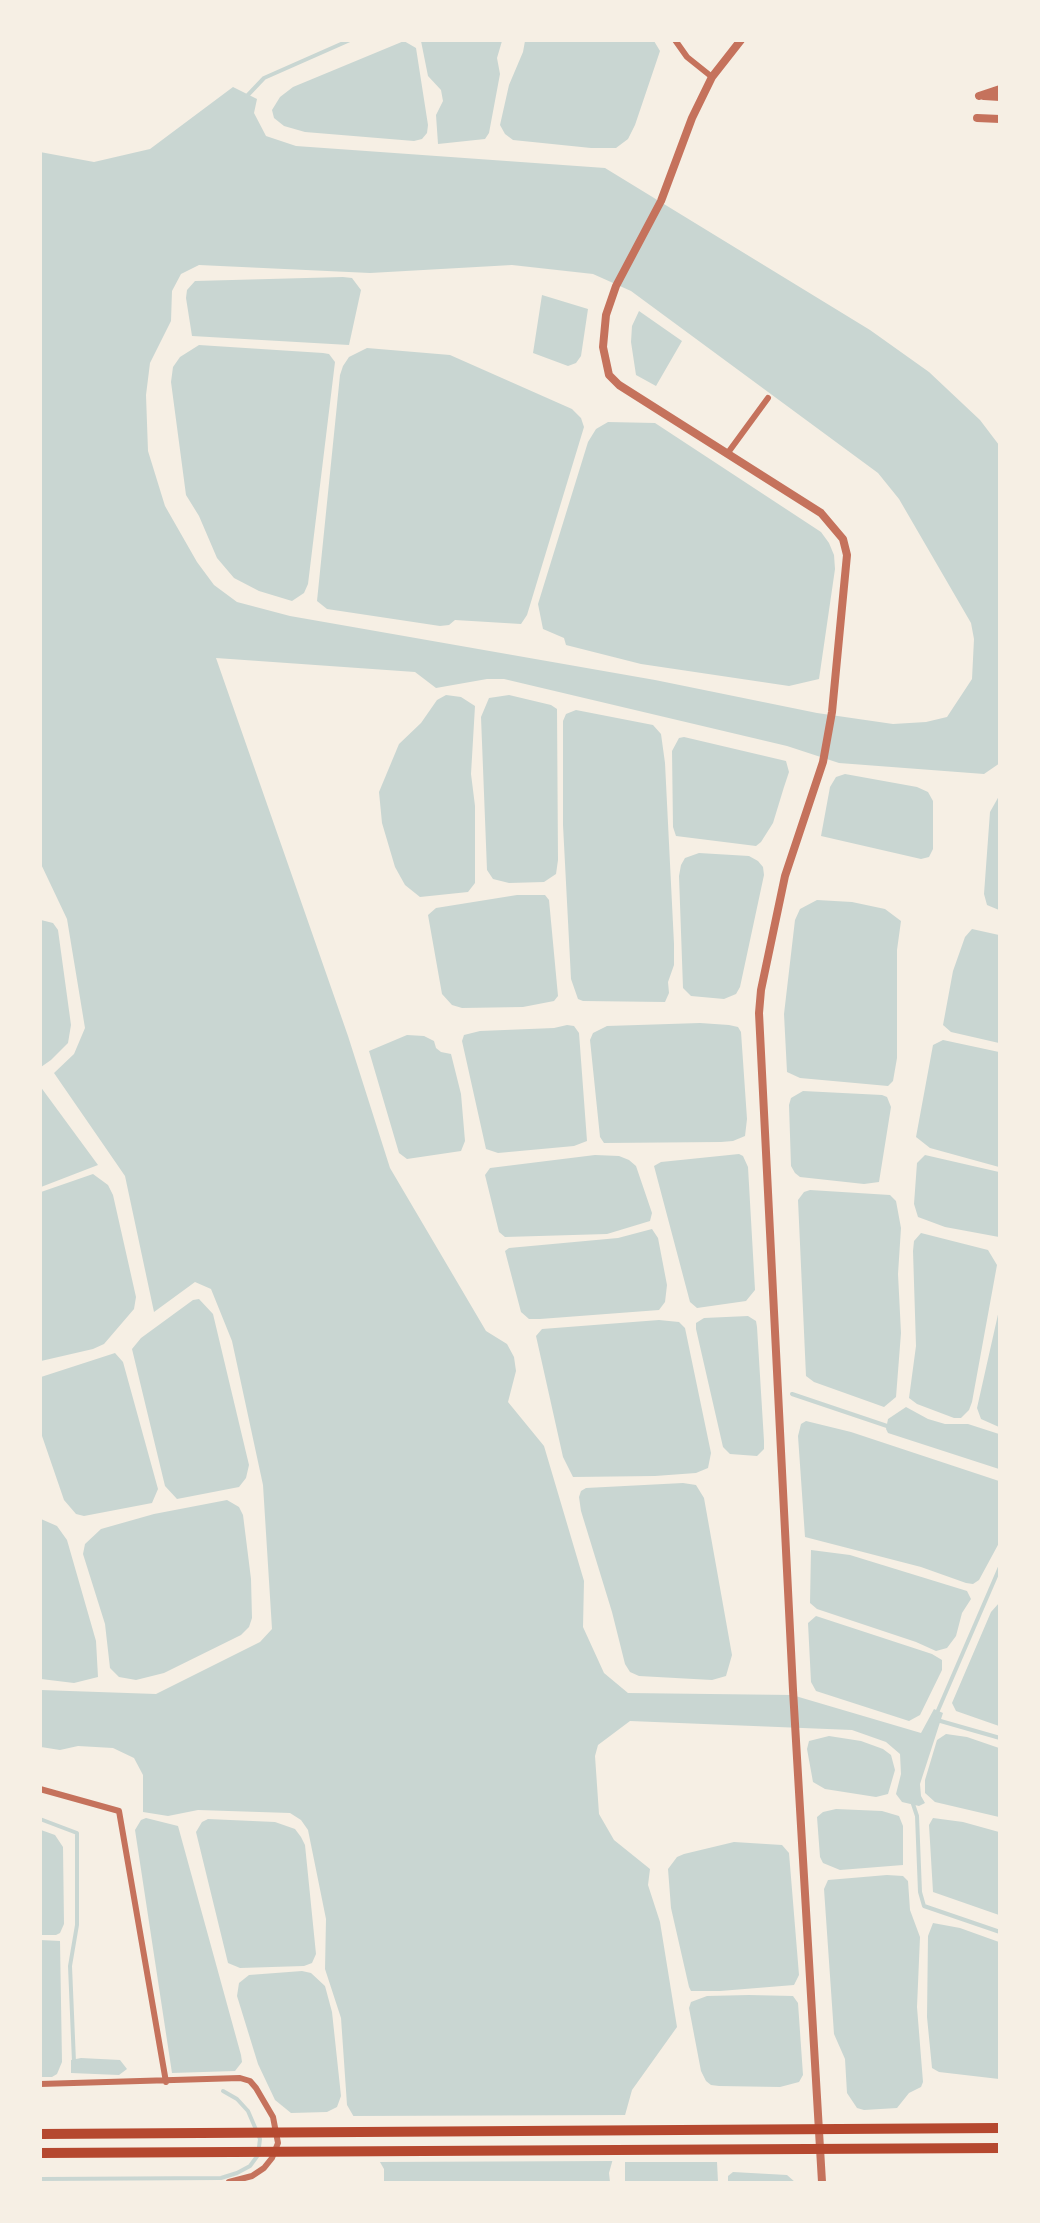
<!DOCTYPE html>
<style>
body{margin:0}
#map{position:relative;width:1040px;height:2223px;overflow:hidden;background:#f6efe4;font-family:"IBM Plex Sans",sans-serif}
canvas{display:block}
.frame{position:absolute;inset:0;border:42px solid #f6efe4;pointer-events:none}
</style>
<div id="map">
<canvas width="1040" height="2223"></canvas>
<div class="frame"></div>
</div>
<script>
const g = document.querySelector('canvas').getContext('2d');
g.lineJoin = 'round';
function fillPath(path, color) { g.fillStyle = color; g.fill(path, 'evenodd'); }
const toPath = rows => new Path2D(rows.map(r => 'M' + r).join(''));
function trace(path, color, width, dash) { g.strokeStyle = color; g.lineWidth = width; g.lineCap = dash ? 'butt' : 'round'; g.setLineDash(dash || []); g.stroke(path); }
const water = toPath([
 [404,41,416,48,428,125,427,133,422,139,414,141,305,132,284,126,274,118,272,110,280,97,293,87],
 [421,41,502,41,497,58,500,74,489,133,485,139,438,144,436,115,443,101,441,90,428,76],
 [525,41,654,41,660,51,635,125,628,139,616,148,591,148,513,140,505,134,500,125,509,85,523,52],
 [233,87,257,99,254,113,266,136,296,146,605,168,870,330,929,372,980,420,999,445,1000,763,984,774,839,763,787,746,504,679,487,679,436,688,415,672,216,658,348,1036,390,1168,486,1331,507,1344,514,1357,516,1371,508,1402,544,1446,584,1581,583,1627,604,1673,628,1693,792,1695,921,1733,934,1709,943,1713,920,1784,921,1796,925,1803,919,1806,902,1802,896,1794,901,1774,900,1754,886,1742,852,1730,630,1721,598,1745,595,1756,599,1814,614,1840,650,1869,648,1885,660,1922,677,2027,632,2090,609,2173,610,2182,384,2182,384,2169,347,2105,341,2018,325,1969,326,1919,308,1830,301,1820,290,1813,198,1810,168,1816,143,1812,143,1775,134,1758,113,1748,78,1746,60,1750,41,1747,41,1690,156,1694,260,1642,272,1629,263,1485,232,1341,211,1289,195,1282,154,1312,125,1176,54,1073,74,1054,85,1028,67,919,40,862,40,152,94,162,150,149],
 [199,265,370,273,512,265,593,274,631,291,878,473,899,499,971,623,974,639,972,679,947,717,926,722,893,724,817,713,655,680,290,616,237,602,214,585,197,562,165,506,148,451,146,395,150,363,171,321,172,291,181,274],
 [343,277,352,278,361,290,349,345,192,336,186,298,187,290,195,281],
 [542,295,588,309,581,356,576,363,568,366,533,353],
 [639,311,682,341,656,386,636,375,631,342,632,326],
 [199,345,323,353,329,354,335,362,308,584,304,593,292,601,259,591,234,578,217,558,199,516,186,495,171,382,173,367,180,357],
 [367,348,450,355,572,409,581,418,584,427,527,615,521,624,455,620,449,625,440,626,327,609,317,601,340,375,343,366,349,357],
 [608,422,655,423,821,532,829,543,834,555,835,569,819,679,789,686,641,664,566,645,564,638,543,629,538,604,588,442,596,429],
 [446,695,461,697,475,706,471,774,475,806,475,883,468,892,420,897,405,885,395,867,382,823,379,792,399,744,421,723,437,700],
 [509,695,551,705,557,709,558,860,556,874,544,882,509,883,493,879,487,870,481,717,489,698],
 [576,710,653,725,661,734,665,763,674,944,674,965,668,982,669,993,665,1002,583,1001,578,999,571,979,563,825,563,721,566,714],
 [684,737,786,761,789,772,784,787,773,823,761,842,756,846,676,836,673,827,672,751,679,738],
 [845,774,917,787,928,792,933,801,933,849,929,857,921,859,821,836,830,787,836,777],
 [999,796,999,910,987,905,984,894,990,812],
 [699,853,749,856,758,861,763,867,764,875,740,987,736,994,724,999,691,996,683,988,679,876,681,865,685,858],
 [517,895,545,895,549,900,558,996,554,1001,523,1007,462,1008,452,1005,442,994,428,915,436,908],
 [817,900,852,902,885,909,901,921,897,950,897,1058,893,1081,888,1086,800,1078,787,1072,784,1014,795,920,800,909],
 [41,920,53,923,58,930,71,1025,68,1043,51,1060,41,1067],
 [972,929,999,935,999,1043,951,1032,943,1025,953,971,965,937],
 [700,1023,729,1025,738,1027,741,1032,747,1119,745,1136,733,1141,721,1142,604,1143,600,1137,590,1040,593,1033,607,1026],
 [567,1025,574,1026,579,1033,587,1141,574,1146,498,1153,486,1149,462,1041,464,1035,480,1031,554,1028],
 [407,1035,424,1036,434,1041,436,1048,441,1052,451,1054,461,1094,465,1141,461,1151,407,1159,399,1153,369,1051],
 [943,1040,999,1052,999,1167,930,1148,916,1137,933,1045],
 [40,1086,98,1165,41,1187,40,1187],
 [803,1091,882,1095,887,1097,891,1107,879,1182,864,1184,800,1177,795,1173,791,1166,789,1105,791,1098],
 [739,1154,743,1156,748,1167,755,1290,746,1301,697,1308,690,1302,654,1166,661,1162],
 [595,1155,619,1156,629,1160,636,1166,652,1213,650,1221,607,1234,505,1237,499,1232,485,1175,490,1168],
 [925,1155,999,1172,999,1237,945,1227,918,1217,914,1204,917,1163],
 [93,1174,108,1185,113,1195,136,1297,134,1309,104,1344,93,1349,41,1361,41,1192],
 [810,1190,890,1195,896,1201,901,1228,898,1274,901,1333,896,1397,884,1407,814,1382,806,1376,798,1200,804,1192],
 [652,1229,658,1238,667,1285,665,1302,659,1310,540,1319,529,1319,521,1312,505,1251,509,1248,618,1238],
 [921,1233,988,1250,997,1265,972,1402,969,1410,961,1418,954,1418,917,1404,909,1398,916,1346,913,1251,914,1241],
 [199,1299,213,1314,249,1465,246,1478,239,1487,177,1499,165,1486,132,1349,141,1338,193,1300],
 [999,1310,999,1427,981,1419,977,1408],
 [748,1316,756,1321,757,1327,764,1441,764,1449,757,1456,730,1454,723,1447,696,1329,696,1323,704,1318],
 [659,1320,679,1322,685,1328,711,1453,708,1468,696,1473,655,1476,573,1477,563,1457,536,1336,542,1329],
 [115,1353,123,1362,158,1489,152,1503,84,1516,76,1514,64,1500,41,1433,41,1377],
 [906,1407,928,1419,945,1424,968,1424,999,1434,999,1469,888,1433,886,1429,888,1419],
 [806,1421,851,1432,999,1481,999,1543,979,1580,973,1584,966,1583,921,1567,805,1537,798,1436,801,1424],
 [683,1483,696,1485,704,1498,732,1655,726,1676,712,1680,639,1676,630,1672,625,1664,612,1612,581,1511,579,1497,581,1491,586,1488],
 [227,1500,239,1507,243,1515,251,1579,252,1618,249,1627,241,1635,164,1673,136,1680,119,1677,110,1668,105,1624,83,1554,85,1544,101,1529,154,1514],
 [41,1519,57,1526,67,1540,96,1641,98,1677,74,1683,41,1679],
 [811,1550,850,1555,967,1591,971,1599,962,1613,956,1636,947,1648,936,1651,916,1642,817,1609,810,1603],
 [999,1603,999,1726,956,1711,952,1703,991,1612],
 [816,1616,932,1654,942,1660,942,1670,920,1715,909,1721,816,1691,811,1682,808,1623],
 [946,1734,967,1737,999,1748,999,1817,935,1802,925,1793,925,1780,937,1740],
 [829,1736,861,1741,883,1749,891,1755,895,1770,888,1794,876,1797,825,1789,813,1782,807,1749,809,1741],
 [836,1809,882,1811,899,1816,903,1826,903,1865,840,1870,823,1863,820,1857,817,1817,823,1812],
 [146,1818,178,1826,241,2055,242,2062,235,2071,172,2073,135,1830,141,1820],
 [933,1818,963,1822,999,1832,999,1915,933,1892,929,1825],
 [208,1819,275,1822,295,1829,301,1837,305,1845,316,1954,312,1963,304,1966,240,1968,228,1963,196,1832,202,1822],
 [41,1830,55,1835,63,1847,64,1924,60,1933,56,1935,41,1935],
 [734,1842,782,1845,789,1853,799,1975,794,1985,720,1991,691,1991,689,1987,671,1908,668,1869,677,1857,684,1854],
 [887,1875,903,1876,908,1881,910,1910,920,1937,917,2007,923,2082,921,2087,909,2093,897,2108,864,2110,857,2108,847,2093,845,2059,834,2034,824,1889,828,1880],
 [933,1923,960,1928,999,1942,999,2079,939,2072,932,2068,927,2017,928,1936],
 [40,1940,60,1941,62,2062,57,2074,52,2077,41,2077],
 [302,1971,311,1973,325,1986,332,2012,341,2096,337,2107,327,2112,291,2113,275,2100,258,2064,237,1996,239,1983,249,1975],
 [749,1995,793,1996,798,2003,803,2075,799,2082,780,2087,719,2086,711,2085,706,2081,701,2071,689,2008,691,2002,707,1996],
 [81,2058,120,2060,127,2069,119,2075,71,2073,71,2060],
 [625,2162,717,2162,718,2182,625,2182],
 [733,2172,787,2175,795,2182,728,2182,728,2176]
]);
const pier = toPath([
 [628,2115,615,2161,376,2162,350,2116]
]);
const stream = toPath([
 [246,97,264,78,350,40],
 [792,1394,890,1427],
 [936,1715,1000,1567],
 [937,1720,1000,1738],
 [912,1801,917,1816,920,1892,924,1906,1000,1932],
 [40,1819,77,1833,77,1925,70,1966,74,2062],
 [40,2179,221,2178,237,2173,250,2166,258,2155,260,2139,248,2111,237,2099,223,2091]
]);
const minor = toPath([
 [675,40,687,57,712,77],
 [727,454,768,398],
 [40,1789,119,1811,166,2082],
 [40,2084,240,2078,250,2081,256,2088,273,2117,278,2143,272,2158,264,2168,252,2176,229,2182]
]);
const tertiary = toPath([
 [741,40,712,77,692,118,661,201,616,286,606,315,603,347,609,375,619,385,821,513,843,539,847,555,832,712,823,762,785,876,761,990,759,1013,793,1690,822,2182],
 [979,96,1000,89],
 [984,96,1000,97],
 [977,118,1000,119]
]);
const motorway = toPath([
 [40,2134,1000,2128],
 [40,2153,1000,2148]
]);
fillPath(water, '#c9d6d2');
fillPath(pier, '#f6efe4');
trace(stream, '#c9d6d2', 4);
trace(minor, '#c5725c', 6);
trace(tertiary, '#c5725c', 8);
trace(motorway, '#b5482f', 10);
</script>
